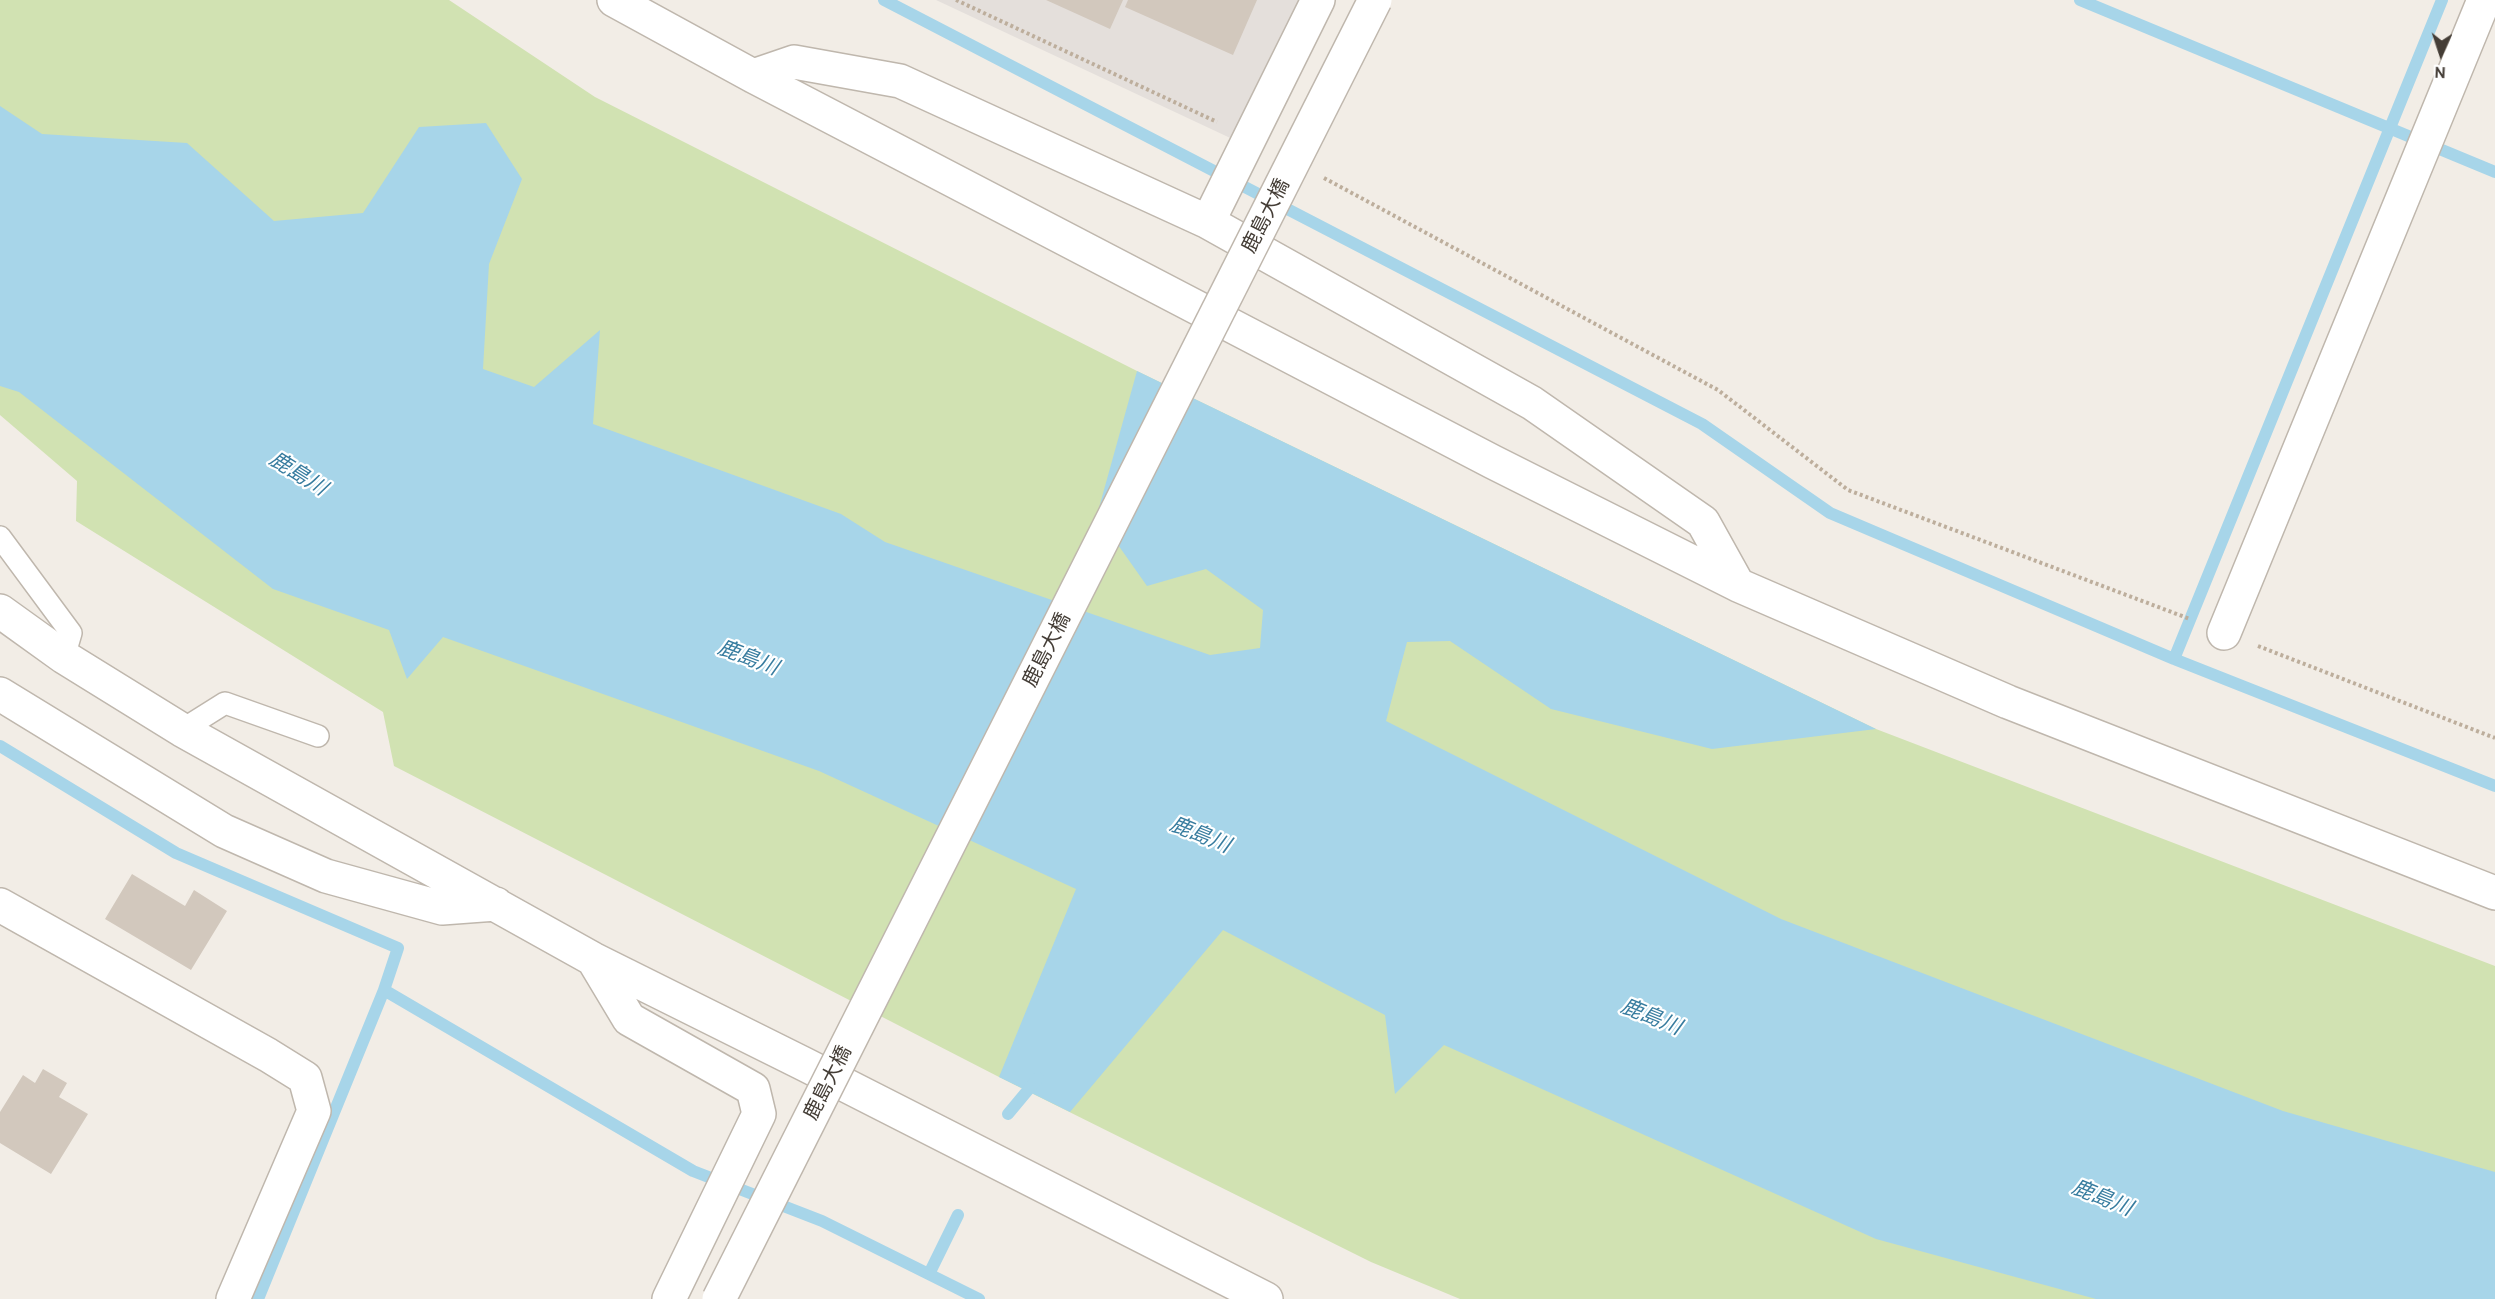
<!DOCTYPE html>
<meta charset="utf-8">
<style>
body{margin:0}
#map{position:relative;width:2495px;height:1299px;overflow:hidden;background:#f2ede6;font-family:Cabin,sans-serif}
canvas{display:block}
.north{position:absolute;left:2411px;top:24px;width:60px;height:60px;-webkit-text-stroke:4px #fff;paint-order:stroke;rotate:183deg;font-size:16px;font-weight:700;line-height:24px;text-align:center;color:#443d36}
.north::after{content:'';display:block;margin:auto;width:21px;height:27px;background:#443d36;clip-path:polygon(50% 0,100% 100%,50% 72%,0 100%)}
</style>
<div id="map">
<canvas width="2495" height="1299"></canvas>
<div class="north">N</div>
</div>
<script>
const g = document.querySelector('canvas').getContext('2d');
g.lineJoin = 'round';
function fillPath(path, color) { g.fillStyle = color; g.fill(path, 'evenodd'); }
const toPath = rows => new Path2D(rows.map(r => 'M' + r).join(''));
function trace(path, color, width, dash) { g.strokeStyle = color; g.lineWidth = width; g.lineCap = dash ? 'butt' : 'round'; g.setLineDash(dash || []); g.stroke(path); }
function drawText(font, color, halo, rows, align = 'center') {
  g.font = font + ' Cabin,"Noto Sans JP",sans-serif'; g.lineWidth = 4.5; g.setLineDash([]); g.textBaseline = 'middle'; g.strokeStyle = halo; g.fillStyle = color; for (const [text, x, y, turn = 0] of rows) {
    g.save(); g.translate(x, y); g.rotate((+turn || 0) * Math.PI / 180); g.textAlign = isNaN(turn) ? turn : align; if (halo) g.strokeText(text, 0, 0); g.fillText(text, 0, 0); g.restore();
  }
}
const industrial = toPath([
 [936,0,1330,0,1258,151]
]);
const green = toPath([
 [0,0,449,0,595,97,1137,371,1876,729,2495,966,2495,1251,0,224],
 [0,337,2254,1299,1460,1299,1371,1262,999,1077,394,766,383,712,76,521,77,481,0,415]
]);
const water = toPath([
 [0,106,42,134,187,143,274,221,363,213,419,127,486,123,522,179,489,264,483,369,534,387,600,330,593,424,841,514,885,542,1210,655,1260,648,1263,610,1206,569,1147,586,1097,515,1137,371,1876,729,1712,749,1551,709,1450,641,1407,642,1386,721,1781,919,2283,1111,2495,1172,2495,1299,2096,1299,1876,1239,1444,1045,1395,1094,1385,1015,1223,930,1070,1112,999,1077,1076,889,819,771,443,637,407,679,389,630,273,589,19,392,0,386]
]);
const stream = toPath([
 [884,0,1702,424,1830,513,2174,659,2495,786],
 [2080,0,2495,172],
 [2174,659,2442,0],
 [0,746,176,853,398,948,384,990,693,1171,822,1221,979,1299],
 [1008,1114,1038,1078],
 [929,1274,958,1215],
 [258,1299,384,990]
]);
const building = toPath([
 [1046,0,1123,0,1110,29],
 [1128,0,1257,0,1233,55,1125,7],
 [132,874,185,906,194,890,227,911,191,970,105,919],
 [43,1069,67,1083,59,1097,88,1114,51,1174,0,1143,0,1112,23,1075,35,1083]
]);
const path = toPath([
 [956,0,1217,122],
 [1324,178,1718,390,1848,490,2190,619],
 [2258,646,2495,738]
]);
const service = toPath([
 [0,537,71,633,64,657],
 [182,730,225,703,318,736]
]);
const minor = toPath([
 [614,0,753,76,1493,462,1738,585,2008,702,2495,893],
 [753,76,794,62,900,81,1208,222,1532,403,1703,522,1738,585],
 [1208,222,1318,0],
 [0,611,64,657,182,730,593,959,804,1064,1266,1299],
 [2224,633,2484,0],
 [0,694,224,831,326,876,442,908,496,904],
 [0,905,268,1055,305,1078,314,1111,233,1299],
 [593,959,629,1019,753,1089,759,1114,669,1299]
]);
const tertiaryBridge = toPath([
 [719,1299,1375,0]
]);
const streetNames = [
 ["鹿島大橋",1266,216,-63],
 ["鹿島大橋",1047,650,-63],
 ["鹿島大橋",828,1083,-63]
];
const waterNames = [
 ["鹿島川",298,474,32],
 ["鹿島川",748,658,21],
 ["鹿島川",1200,835,22],
 ["鹿島川",1651,1017,22],
 ["鹿島川",2102,1198,22]
];
fillPath(industrial, '#e4dfdb');
fillPath(green, '#d1e2b2');
fillPath(water, '#a7d5e9');
trace(stream, '#a7d5e9', 12);
fillPath(building, '#d2c8bd');
trace(service, '#bfb7ad', 24);
trace(minor, '#bfb7ad', 36);
trace(path, '#bdae9c', 4, [3, 3]);
trace(service, '#fff', 21);
trace(minor, '#fff', 33);
trace(tertiaryBridge, '#bfb7ad', 36, []);
trace(tertiaryBridge, '#fff', 33);
drawText('20px', '#443d36', '#fff', streetNames);
drawText('italic 21px', '#377c9f', '#fff', waterNames);
</script>
